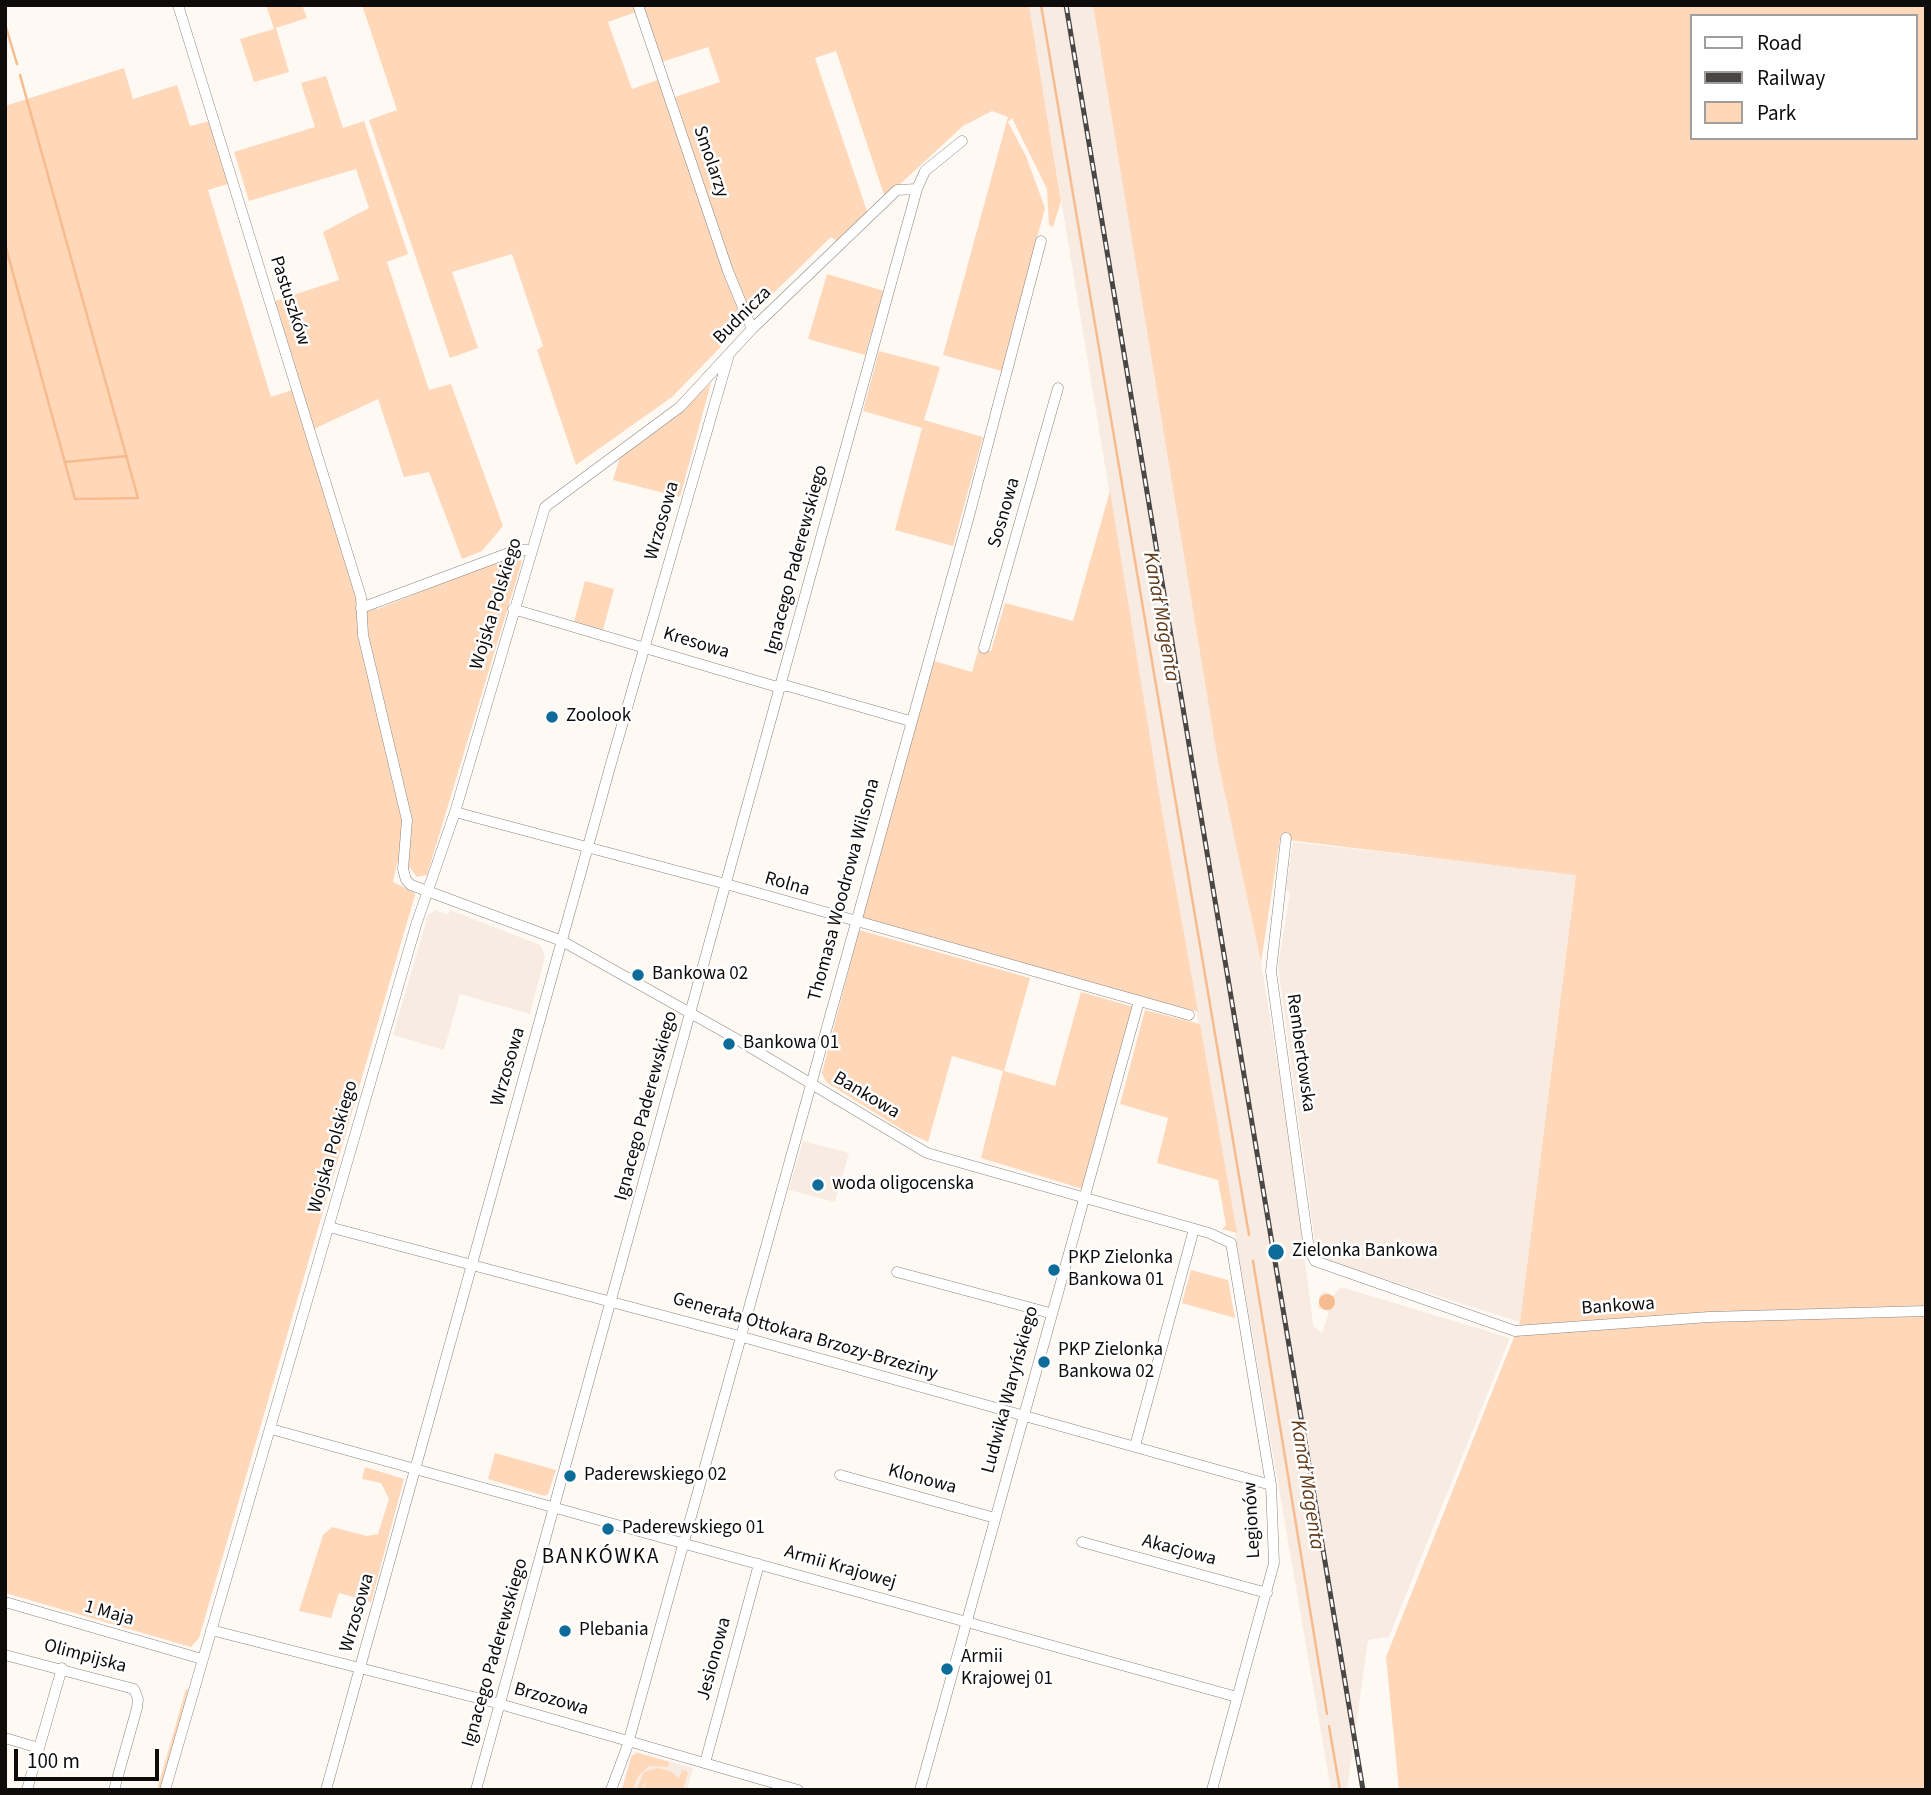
<!DOCTYPE html>
<meta charset="utf-8">
<style>
body{margin:0}
#map{position:relative;width:1931px;height:1795px;overflow:hidden;background:#fff9f4;font-family:"Source Sans 3",sans-serif}
canvas{display:block}
.frame{position:absolute;inset:0;border:7px solid #0e0c0b;pointer-events:none}
.legend{position:absolute;left:1690px;top:14px;width:228px;height:126px;box-sizing:border-box;background:#fff;border:2px solid #9f9e9d;margin:0;padding:9px 12px;list-style:none;font-size:21px;color:#0e0c0b}
.legend li{display:flex;align-items:center;gap:14px;height:35px}
.legend b{width:35px;border:2px solid #9f9e9d}
.scale{position:absolute;left:14px;top:1749px;width:145px;height:32px;box-sizing:border-box;border:4px solid #0e0c0b;border-top:0;padding-left:9px;font-size:21px;line-height:24px;white-space:nowrap;color:#0e0c0b;-webkit-text-stroke:5px #fff;paint-order:stroke}
</style>
<div id="map">
<canvas width="1931" height="1795"></canvas>
<div class="frame"></div>
<ul class="legend">
<li><b style="height:9px;background:#fff"></b>Road</li>
<li><b style="height:9px;background:#494644"></b>Railway</li>
<li><b style="height:19px;background:#ffd7b9"></b>Park</li>
</ul>
<div class="scale">100 m</div>
</div>
<script>
const g = document.querySelector('canvas').getContext('2d');
g.lineJoin = 'round';
function fillPath(path, color) { g.fillStyle = color; g.fill(path, 'evenodd'); }
const toPath = rows => new Path2D(rows.map(r => 'M' + r).join(''));
function trace(path, color, width, dash) { g.strokeStyle = color; g.lineWidth = width; g.lineCap = dash ? 'butt' : 'round'; g.setLineDash(dash || []); g.stroke(path); }
function drawText(font, color, halo, rows, align = 'center') {
  g.font = font + ' "Source Sans 3",sans-serif'; g.lineWidth = 5; g.setLineDash([]); g.textBaseline = 'middle'; g.strokeStyle = halo; g.fillStyle = color; for (const [text, x, y, turn = 0] of rows) {
    g.save(); g.translate(x, y); g.rotate((+turn || 0) * Math.PI / 180); g.textAlign = isNaN(turn) ? turn : align; if (halo) g.strokeText(text, 0, 0); g.fillText(text, 0, 0); g.restore();
  }
}
const built = toPath([
 [1029,5,1093,5,1218,762,1261,962,1288,1128,1313,1325,1322,1334,1329,1312,1318,1308,1319,1296,1324,1291,1333,1296,1341,1287,1510,1338,1389,1637,1368,1640,1347,1790,1331,1790,1162,811],
 [1293,842,1576,874,1520,1322,1317,1258,1278,965,1290,894,1286,889],
 [436,910,448,915,450,910,540,945,545,956,530,1014,460,994,444,1050,393,1035,428,915],
 [803,1141,849,1153,835,1202,789,1190],
 [637,1752,693,1768,687,1790,621,1790,631,1755]
]);
const green = toPath([
 [266,5,302,5,307,18,276,28,289,72,254,82,240,39,274,29],
 [362,5,634,5,636,12,608,22,632,89,658,80,743,324,672,397,576,465,537,350,543,346,512,254,452,272,478,348,450,358,369,120,397,110],
 [642,5,1029,5,1061,201,1053,227,1049,225,1047,189,1012,118,1008,122,1026,156,1045,208,1002,371,943,355,1008,117,992,111,963,126,885,198,836,51,815,58,868,214,838,242,831,237,755,311,746,309,675,97,720,82,708,47,662,62],
 [1093,5,1926,5,1926,1790,1399,1790,1386,1657,1520,1322,1576,875,1280,839,1261,962,1218,762],
 [1691,16,1915,16,1915,138,1691,138],
 [124,68,133,99,177,85,190,126,210,121,228,184,208,190,271,397,292,390,360,603,378,609,512,555,522,561,427,875,417,877,410,868,397,863,393,882,414,892,415,895,199,1638,191,1647,5,1593,5,106],
 [326,76,343,128,364,121,408,254,387,262,429,390,451,384,503,526,482,551,462,559,429,472,404,477,378,399,314,429,275,301,339,280,323,232,369,208,356,169,249,201,234,152,315,127,301,83],
 [827,274,884,291,865,355,808,339],
 [879,351,940,367,924,420,983,437,953,546,895,530,922,428,863,411],
 [711,383,680,497,613,480,620,457,678,415],
 [1110,491,1162,811,1198,1012,862,919,934,661,972,672,979,648,991,651,1005,603,1073,621],
 [585,581,614,589,603,630,574,622],
 [859,930,1030,978,1004,1071,1055,1086,1081,992,1134,1007,1083,1189,981,1158,1003,1071,952,1056,928,1142,904,1131,826,1082,822,1073],
 [1145,1010,1200,1024,1237,1233,1222,1229,1226,1225,1218,1180,1157,1163,1168,1118,1120,1104],
 [1191,1270,1228,1280,1235,1318,1182,1303],
 [495,1453,556,1470,548,1494,545,1496,488,1479],
 [365,1467,404,1479,371,1602,339,1593,331,1618,299,1611,323,1535,332,1527,367,1536,378,1534,389,1499,381,1483,362,1479],
 [186,1689,189,1690,160,1790,157,1790],
 [637,1753,669,1762,668,1767,649,1766,638,1776,633,1790,622,1790,632,1756],
 [657,1768,670,1771,679,1778,682,1770,688,1772,683,1790,676,1790,675,1786,674,1790,644,1790,647,1778,642,1790,636,1790,644,1772]
]);
const water = toPath([
 '1319 1302a8 8 0 1 1 16 0a8 8 0 1 1-16 0Z'
]);
const stream = toPath([
 [1041,5,1249,1235],
 [5,24,17,64],
 [5,244,75,499,138,498,20,75],
 [65,462,127,456],
 [1253,1261,1327,1714],
 [1329,1726,1340,1790]
]);
const minor = toPath([
 [178,5,361,597,363,635,407,820,403,869,406,880,411,885,562,941,733,1037,927,1153,1209,1233,1231,1243,1271,1485,1274,1563,1212,1790],
 [638,5,728,271,752,329],
 [361,608,517,550,531,550],
 [513,609,774,686,788,686,910,721],
 [984,648,1058,388],
 [455,812,726,884,1189,1015],
 [1286,838,1271,971,1309,1249,1315,1261,1515,1331,1709,1317,1926,1311],
 [329,1227,732,1334,1271,1485],
 [897,1272,1050,1313],
 [271,1429,1237,1697],
 [1135,1446,1194,1229],
 [840,1475,995,1518],
 [1082,1542,1267,1593],
 [5,1602,202,1659],
 [211,1630,493,1702,798,1790],
 [5,1655,134,1689,138,1699,137,1708,114,1790],
 [5,1738,39,1748],
 [705,1763,759,1564],
 [27,1790,62,1668],
 [165,1790,416,925,455,812,545,507,680,407,752,329,897,190,917,189],
 [326,1790,612,760,728,358],
 [476,1790,917,189,925,171,962,141],
 [611,1790,627,1747,969,516,1041,241],
 [920,1790,1139,1001]
]);
const rail = toPath([
 [1066,5,1363,1790]
]);
const markers = [
 [552,717,7,"#0e6b9a"],
 [638,975,7,"#0e6b9a"],
 [729,1044,7,"#0e6b9a"],
 [818,1185,7,"#0e6b9a"],
 [1276,1252,9,"#0e6b9a"],
 [1054,1270,7,"#0e6b9a"],
 [1044,1362,7,"#0e6b9a"],
 [570,1476,7,"#0e6b9a"],
 [608,1529,7,"#0e6b9a"],
 [565,1631,7,"#0e6b9a"],
 [947,1669,7,"#0e6b9a"]
];
const streetNames = [
 ["Smolarzy",710,162,71],
 ["Pastuszków",289,301,72],
 ["Budnicza",743,316,-45],
 ["Sosnowa",1005,513,-74],
 ["Wrzosowa",663,521,-74],
 ["Ignacego Paderewskiego",797,560,-75],
 ["Wojska Polskiego",497,604,-73],
 ["Kresowa",696,644,17],
 ["Rolna",787,885,16],
 ["Thomasa Woodrowa Wilsona",845,890,-75],
 ["Rembertowska",1300,1053,82],
 ["Wrzosowa",509,1067,-74],
 ["Bankowa",866,1096,31],
 ["Ignacego Paderewskiego",647,1106,-75],
 ["Wojska Polskiego",334,1147,-74],
 ["Bankowa",1618,1307,-4],
 ["Generała Ottokara Brzozy-Brzeziny",805,1337,16],
 ["Ludwika Waryńskiego",1011,1390,-75],
 ["Klonowa",922,1480,15],
 ["Legionów",1253,1520,-93],
 ["Akacjowa",1179,1551,15],
 ["Armii Krajowej",840,1568,16],
 ["Wrzosowa",358,1613,-74],
 ["1 Maja",109,1614,16],
 ["Ignacego Paderewskiego",496,1653,-74],
 ["Olimpijska",85,1657,15],
 ["Jesionowa",715,1659,-75],
 ["Brzozowa",551,1700,16]
];
const poiNames = [
 ["Zoolook",566,717],
 ["Bankowa 02",652,975],
 ["Bankowa 01",743,1044],
 ["woda oligocenska",832,1185],
 ["Zielonka Bankowa",1292,1252],
 ["PKP Zielonka",1068,1259],
 ["Bankowa 01",1068,1281],
 ["PKP Zielonka",1058,1351],
 ["Bankowa 02",1058,1373],
 ["Paderewskiego 02",584,1476],
 ["Paderewskiego 01",622,1529],
 ["Plebania",579,1631],
 ["Armii",961,1658],
 ["Krajowej 01",961,1680]
];
const waterNames = [
 ["Kanał Magenta",1160,617,80],
 ["Kanał Magenta",1306,1485,81]
];
const neighbourhoodNames = [
 ["BANKÓWKA",601,1558]
];
fillPath(built, '#f8ebe2');
fillPath(green, '#ffd7b9');
fillPath(water, '#f6bc8f');
trace(stream, '#f6bc8f', 2.5);
trace(minor, '#8b8681', 11);
trace(minor, '#fff', 10);
trace(rail, '#494644', 5);
trace(rail, '#fff', 2.5, [8]);
for (const [x, y, r, color] of markers) { const dot = new Path2D(); dot.arc(x, y, r, 0, 2 * Math.PI); g.fillStyle = color; g.fill(dot); trace(dot, '#fff', 2.5); }
drawText('19px', '#0e0c0b', '#fff', streetNames);
drawText('19px', '#0e0c0b', '#fff', poiNames, 'left');
drawText('italic 21px', '#623b1a', '#fff', waterNames);
g.letterSpacing = '2px';
drawText('21px', '#0e0c0b', '#fff', neighbourhoodNames);
g.letterSpacing = '0px';
</script>
